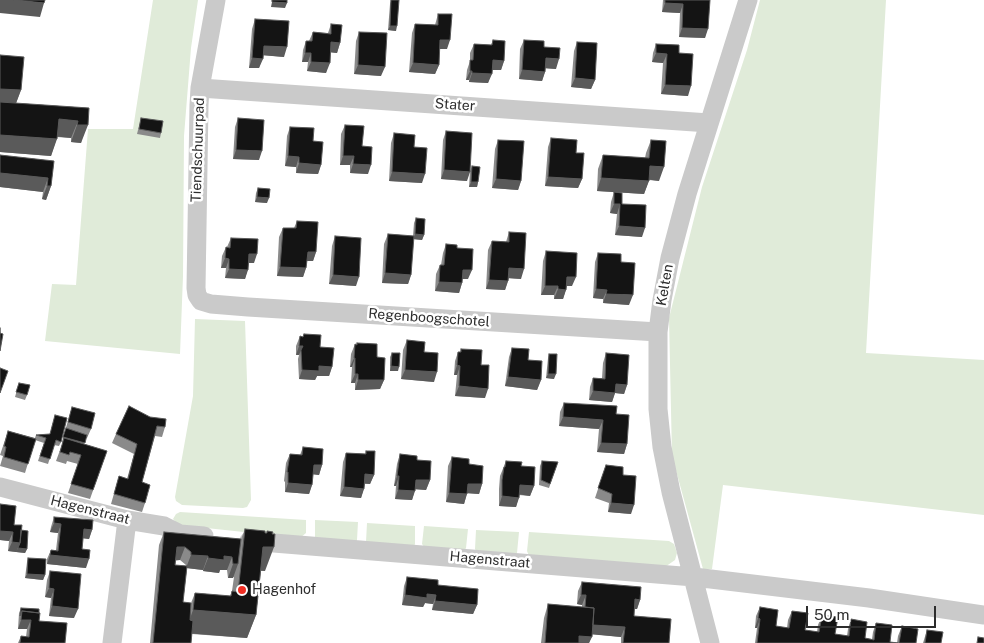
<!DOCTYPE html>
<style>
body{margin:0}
#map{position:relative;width:984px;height:643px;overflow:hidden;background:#fff;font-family:"Public Sans",sans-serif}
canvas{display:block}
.scale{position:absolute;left:806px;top:606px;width:130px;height:22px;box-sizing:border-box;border:2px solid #2d2d2d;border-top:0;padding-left:6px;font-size:15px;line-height:18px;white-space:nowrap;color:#2d2d2d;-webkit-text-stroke:4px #fff;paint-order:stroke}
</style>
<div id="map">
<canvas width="984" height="643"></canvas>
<div class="scale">50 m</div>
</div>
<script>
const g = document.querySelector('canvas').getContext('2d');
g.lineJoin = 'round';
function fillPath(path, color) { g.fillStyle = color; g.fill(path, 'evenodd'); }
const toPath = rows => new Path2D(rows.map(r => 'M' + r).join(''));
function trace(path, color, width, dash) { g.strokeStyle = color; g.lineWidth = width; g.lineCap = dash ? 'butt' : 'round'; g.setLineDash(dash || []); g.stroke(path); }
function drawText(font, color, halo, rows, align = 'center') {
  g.font = font + ' "Public Sans",sans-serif'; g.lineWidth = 5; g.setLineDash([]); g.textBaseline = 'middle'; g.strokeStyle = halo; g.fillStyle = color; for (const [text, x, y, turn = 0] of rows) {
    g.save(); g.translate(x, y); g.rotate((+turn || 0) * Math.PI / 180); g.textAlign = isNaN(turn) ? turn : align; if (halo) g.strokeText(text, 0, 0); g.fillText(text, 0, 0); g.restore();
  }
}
const green = toPath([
 [153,0,198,0,191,48,184,136,183,276,180,354,45,341,52,284,76,285,88,129,133,129],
 [760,0,886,0,866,353,984,360,984,515,723,485,712,569,703,569,672,456,669,318,702,187,747,50],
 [195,319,245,321,251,500,247,507,243,508,182,505,176,501,175,497,193,396],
 [180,512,306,520,306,533,300,538,178,525,173,519,176,514],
 [315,520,358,522,357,540,356,542,315,537],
 [367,523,415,526,415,544,414,546,366,542],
 [424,526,468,529,466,548,464,551,425,548,422,544],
 [476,530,519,532,517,553,514,556,477,552,475,549],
 [529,532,669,541,674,544,677,553,675,560,665,567,529,556,527,551]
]);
const street = toPath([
 [216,0,200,88,199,105,196,288,197,295,201,301,211,304,248,307,658,332],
 [200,88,709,123],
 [0,487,127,520,164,526,180,534,204,536],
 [249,541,694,577,869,598,984,615],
 [112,643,127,520],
 [710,643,671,492,662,447,658,409,658,332,662,300,670,258,687,194,748,0]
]);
const wall = toPath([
 [391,0,396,31,388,30,390,4],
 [663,0,710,0,705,38,679,37,680,13,662,12],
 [438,14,447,49,439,49,439,65,435,74,409,72,412,33,415,24,435,25],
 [255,19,284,57,263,55,259,68,249,68,252,29],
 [331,24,340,43,337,53,330,52,326,73,307,71,308,62,302,62,303,50,306,41,309,41,313,32,328,33],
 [359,32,381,76,354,74,356,41],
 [493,40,504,61,501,70,492,70,488,83,469,82,469,80,466,80,467,70,470,61,470,53,474,44,491,45],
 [524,40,544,47,556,69,545,68,545,72,542,81,519,79,520,49],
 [577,42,595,80,591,89,571,87,574,51],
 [656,44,679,53,688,96,661,94,663,63,652,62,653,53],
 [0,55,21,90,16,103,89,108,81,143,71,142,71,138,57,137,51,156,0,152],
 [141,118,161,133,160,138,137,134],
 [238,118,259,160,233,159,235,127],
 [345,125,362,146,368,174,350,173,350,165,340,165,341,134],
 [290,127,313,141,321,165,318,174,296,173,296,167,285,166,287,136],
 [446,131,467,181,441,179,443,140],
 [394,133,414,147,422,183,389,181,391,143],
 [551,138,576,153,582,179,578,188,545,186,548,147],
 [498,140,521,181,518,190,492,188,495,149],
 [651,140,659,181,649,180,644,194,597,191,598,169,603,155,645,158,646,153],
 [0,155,54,161,51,186,46,200,42,199,43,192,0,187],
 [472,166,478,182,477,187,469,187,470,171],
 [258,188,267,203,255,202,256,193],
 [614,192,622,204,642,237,615,235,617,214,610,213,611,202],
 [416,218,424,235,422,240,413,239,411,275,408,284,382,283,384,244,388,234,413,236,414,223],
 [297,221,316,252,313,261,307,261,306,268,303,277,277,276,279,237,283,228,294,228],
 [509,232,521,279,509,278,505,290,486,289,488,250,492,241,506,242],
 [335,236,356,286,329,284,332,246],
 [231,238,254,263,249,263,245,279,225,278,226,268,221,268,222,256,226,247,227,247],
 [446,244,457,248,468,279,462,279,462,283,459,293,435,291,436,274,440,265,441,265,443,253],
 [546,251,572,286,567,286,563,299,554,299,554,295,541,295,543,261],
 [598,253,629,305,603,303,603,299,593,298,595,262],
 [304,334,320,347,332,367,329,376,317,376,315,380,299,379,298,359,299,355,296,355,296,346,300,336,303,337],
 [407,340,424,352,434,382,401,379,403,350],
 [357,343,377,357,384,380,380,389,355,390,355,383,351,383,352,367,350,367,351,354,355,344,356,345],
 [512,348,528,360,541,380,537,390,505,386,509,357],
 [461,349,481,365,485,398,455,396,457,375,454,375,455,361,458,352,460,352],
 [392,353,398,371,390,371,390,357],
 [606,353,627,385,624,394,615,393,612,402,589,400,590,387,593,378,602,378,603,363],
 [549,354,554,379,546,378,548,358],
 [19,383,27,395,25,400,15,397],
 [564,403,616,414,627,444,624,454,597,452,599,429,559,426,560,412],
 [129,406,165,427,162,437,155,436,142,482,145,503,142,512,111,504,119,476,127,479,134,454,112,443,116,434],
 [72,407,91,429,87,438,86,438,84,444,107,451,90,499,68,493,78,464,67,461,66,464,56,461,63,442,62,442,69,417],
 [55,415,61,442,59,446,54,445,48,464,38,461,44,443,35,440,25,473,0,466,3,456,0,455,8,431,35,438,36,435,50,434],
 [303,447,322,465,319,475,313,474,312,485,309,494,285,492,285,482,284,481,286,463,290,454,300,455],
 [366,451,374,475,370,484,365,484,361,498,340,496,343,462,346,453,365,454],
 [400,454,417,460,430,480,426,490,415,489,412,500,395,499,396,486,394,486,397,464],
 [452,457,469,464,482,484,479,494,467,493,464,504,446,502,448,466],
 [506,461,521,466,534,486,530,496,519,495,516,507,499,506,499,489,500,476],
 [542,461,558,462,549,488,539,485,540,466],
 [606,465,623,475,631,514,608,512,609,503,595,498],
 [0,504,14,525,21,530,27,549,25,553,8,551,9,541,0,540],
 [54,517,92,530,89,539,83,538,82,549,86,568,47,564,47,559,51,550,56,550,58,533,50,532,51,527],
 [245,529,265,571,261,571,256,615,247,638,192,634,191,643,150,643,159,545,164,532,241,539],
 [176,560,180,560,186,565,186,566,175,565],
 [187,568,203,570,203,571,219,573,220,570,227,570,228,578,234,577,232,591,230,596,195,593,191,603,183,602],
 [28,558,45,575,43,580,25,578,27,562],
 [50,571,74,618,49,616,51,598,45,597,47,580],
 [407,577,438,585,477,605,473,614,432,610,433,604,425,603,423,607,402,605,404,586],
 [582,582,640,600,637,609,634,609,634,616,669,643,621,643,621,637,592,634,589,643,541,643,544,618,548,604,582,607,582,605,577,604,578,591],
 [760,607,776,626,787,628,788,620,792,611,805,630,817,632,818,625,822,615,835,634,847,636,848,629,851,619,865,638,872,639,873,632,876,623,890,642,897,643,898,636,902,626,916,643,755,643,757,628,755,628,756,616],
 [21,608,39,621,65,643,18,643,21,636,26,637,27,629,18,629,19,613],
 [927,630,941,643,923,643]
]);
const shadedWall = toPath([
 [0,0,14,0,44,3,40,17,0,13],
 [272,2,287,3,285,8,271,7],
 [665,3,683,4,680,13,662,12],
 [390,26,397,26,396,31,388,30],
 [682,28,708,29,705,38,679,37],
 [440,40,450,40,447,49,437,49],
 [331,42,340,43,337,53,327,52],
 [264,46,287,47,284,57,260,55],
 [305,53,311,53,308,62,302,62],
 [656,53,667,54,663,63,652,62],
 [252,58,263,59,259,68,249,68],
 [546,58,559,59,556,69,542,68],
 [493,60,504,61,501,70,489,70],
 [311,62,330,63,326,73,307,71],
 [413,63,439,65,435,74,409,72],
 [358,65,385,67,381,76,354,74],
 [522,70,545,72,542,81,519,79],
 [470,71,472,71,469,80,466,80],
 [472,73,492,74,488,83,469,82],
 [575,78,595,80,591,89,571,87],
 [665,85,691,86,688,96,661,94],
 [0,89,21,90,12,114,0,113],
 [59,119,78,121,71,138,52,136],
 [77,125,88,125,81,143,71,142],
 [0,135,57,139,51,156,0,152],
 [236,150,262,151,259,160,233,159],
 [288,156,299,157,296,167,285,166],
 [343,156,354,156,350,165,340,165],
 [299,163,321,165,318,174,296,173],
 [353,164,371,165,368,174,350,173],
 [650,166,664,167,659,181,645,179],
 [444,170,470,172,467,181,441,179],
 [392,172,425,174,422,183,389,181],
 [0,173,48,178,43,192,0,187],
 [548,177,582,179,578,188,545,186],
 [601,178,649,181,644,194,597,191],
 [496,179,521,181,518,190,492,188],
 [471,182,478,182,477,187,469,187],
 [47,186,51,186,46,200,42,199],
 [257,197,269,198,267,203,255,202],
 [614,204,620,204,617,214,610,213],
 [619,226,645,228,642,237,615,235],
 [415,234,424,235,422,240,413,239],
 [308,252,316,252,313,261,304,261],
 [249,254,257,254,254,263,246,263],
 [225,258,229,259,226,268,221,268],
 [280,267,306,268,303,277,277,276],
 [509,268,524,269,521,279,506,278],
 [229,269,248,270,245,279,225,278],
 [463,270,472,270,468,279,459,279],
 [385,273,411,275,408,284,382,283],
 [333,275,359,277,356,286,329,284],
 [567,277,576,277,572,286,564,286],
 [489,280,508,281,505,290,486,289],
 [439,282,462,283,459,293,435,291],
 [545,286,558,286,554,295,541,295],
 [558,289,566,290,563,299,554,299],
 [596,289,607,290,603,299,593,298],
 [606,294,633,295,629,305,603,303],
 [299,346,303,346,299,355,296,355],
 [354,358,355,358,352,367,350,367],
 [457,365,460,366,457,375,454,375],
 [319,366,332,367,329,376,317,376,315,380,299,379,302,370],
 [391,366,399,367,398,371,390,371],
 [405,370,437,372,434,382,401,379],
 [355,374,358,374,355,383,351,383],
 [548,374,556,374,554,379,546,378],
 [508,377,541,380,537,390,505,386],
 [358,380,384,380,380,389,355,390],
 [616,384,627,385,624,394,615,393,612,402,589,400,593,391],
 [459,386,488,389,485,398,455,396],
 [563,417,603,420,599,429,559,426],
 [601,443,627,444,624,454,597,452],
 [314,465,322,465,319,475,310,474],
 [365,474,374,475,370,484,362,483],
 [397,476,399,476,396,486,394,486],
 [416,480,430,480,426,490,412,489],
 [288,483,312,485,309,494,285,492],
 [468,484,482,484,479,494,464,493],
 [520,485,534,486,530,496,517,494],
 [344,487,364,489,361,498,340,496],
 [398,490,415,491,412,500,395,499],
 [449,493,467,494,464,504,446,502],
 [502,496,519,498,516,507,499,506],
 [611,503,634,505,631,514,608,512],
 [54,523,61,524,58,533,50,532],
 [84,529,92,530,89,539,80,538],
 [0,531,13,532,9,541,0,540],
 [12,542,20,543,16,552,8,551],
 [177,547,185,547,180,560,172,561],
 [263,547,274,547,265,571,255,570],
 [18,548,27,549,25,553,16,552],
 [50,555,89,559,86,568,47,564],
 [191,555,208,556,203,570,186,568],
 [224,556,232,557,227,570,220,570,219,573,203,571,208,558],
 [233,564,238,564,233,578,228,578],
 [27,574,45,575,43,580,25,578],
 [49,588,54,589,51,598,45,597],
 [427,594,436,595,433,604,425,603,423,607,402,605,405,595],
 [581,595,586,595,582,605,577,604],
 [635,599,640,600,637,609,632,609],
 [435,601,477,605,473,614,432,610],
 [52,606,78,609,74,618,49,616],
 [193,610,256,615,247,638,185,633],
 [22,616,37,622,30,622,27,629,18,629,21,620],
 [758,618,760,619,757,628,755,628],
 [591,625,625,627,621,637,588,634],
 [579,636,592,637,589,643,577,643]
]);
const building = toPath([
 [14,0,45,0,44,3,14,0],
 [272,0,287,0,287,3,272,2,272,0],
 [391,0,399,0,397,26,390,26,391,0],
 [665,0,710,0,708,29,682,28,683,4,665,3,665,0],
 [438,14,452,14,450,40,440,40,439,65,413,63,415,24,438,25,438,14],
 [255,19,289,21,287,47,264,46,263,59,252,58,255,19],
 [331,24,342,25,340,43,331,42,330,63,311,62,311,53,305,53,306,41,312,41,313,32,331,34,331,24],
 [359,32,387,33,385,67,358,65,359,32],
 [493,40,505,41,504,61,493,60,492,74,472,73,472,71,470,71,470,60,473,60,474,44,492,45,493,40],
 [524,40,544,41,544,47,560,48,559,59,546,58,545,72,522,70,524,40],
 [577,42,597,43,595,80,575,78,577,42],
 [656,44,679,45,679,53,693,54,691,86,665,85,667,54,656,53,656,44],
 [0,55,24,57,21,90,0,89,0,55],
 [0,102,89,108,88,125,77,125,78,121,59,119,57,139,0,135,0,102],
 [141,118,163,121,161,133,139,129,141,118],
 [238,118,264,120,262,151,236,150,238,118],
 [345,125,364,126,362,146,372,147,371,165,353,164,354,156,343,156,345,125],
 [290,127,314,128,313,141,323,142,321,165,299,163,299,157,288,156,290,127],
 [446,131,472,133,470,172,444,170,446,131],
 [394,133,415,135,414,147,427,148,425,174,392,172,394,133],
 [551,138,577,140,576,153,584,153,582,179,548,177,551,138],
 [498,140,524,141,521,181,496,179,498,140],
 [651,140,666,141,664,167,650,166,649,181,601,178,603,155,649,158,651,140],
 [0,155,54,161,51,186,47,186,48,178,0,173,0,155],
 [472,166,480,167,478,182,471,182,472,166],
 [258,188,270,189,269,198,257,197,258,188],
 [614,192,622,193,622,204,646,205,645,228,619,226,620,204,614,204,614,192],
 [416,218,425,219,424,235,415,234,416,218],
 [297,221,318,222,316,252,308,252,306,268,280,267,283,228,296,228,297,221],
 [509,232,526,233,524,269,509,268,508,281,489,280,492,241,509,242,509,232],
 [388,234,414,236,411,275,385,273,388,234],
 [335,236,361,238,359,277,333,275,335,236],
 [231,238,258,239,257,254,249,254,248,270,229,269,229,259,225,258,226,247,230,248,231,238],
 [446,244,457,245,457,248,473,249,472,270,463,270,462,283,439,282,440,265,444,265,446,244],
 [546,251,577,253,576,277,567,277,566,290,558,289,558,286,545,286,546,251],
 [598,253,621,254,621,262,635,263,633,295,606,294,607,290,596,289,598,253],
 [0,328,0,333,3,334,0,351,0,328],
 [304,334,321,335,320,347,334,348,332,367,319,366,319,371,302,370,301,350,303,346,299,346,300,336,303,337,304,334],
 [407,340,425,342,424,352,438,353,437,372,405,370,407,340],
 [357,343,377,344,377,357,385,358,384,380,358,380,358,374,355,374,355,358,354,358,355,344,357,345,357,343],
 [512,348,529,349,528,360,542,361,541,380,508,377,512,348],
 [461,349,482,350,481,365,489,365,488,389,459,386,460,366,457,365,458,352,461,352,461,349],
 [392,353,400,353,399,367,391,366,392,353],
 [606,353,629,355,627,385,616,384,615,393,593,391,593,378,605,379,606,353],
 [549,354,557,354,556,374,548,374,549,354],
 [0,368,8,371,0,393,0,368],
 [19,383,30,385,27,395,16,392,19,383],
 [564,403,617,406,616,414,629,415,627,444,601,443,603,420,563,417,564,403],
 [129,406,150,417,166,419,165,427,157,426,142,482,150,485,145,503,114,494,119,476,128,479,137,444,116,434,129,406],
 [72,407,95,413,91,429,68,422,72,407],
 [55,415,67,418,61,442,56,440,50,459,40,456,46,438,36,435,50,434,55,415],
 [66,428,87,435,85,443,63,437,66,428],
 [8,431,36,439,28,464,4,457,6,447,4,446,8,431],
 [64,438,107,451,93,490,71,484,81,455,70,452,69,455,60,452,64,438],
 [303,447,323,449,322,465,314,465,312,485,288,483,288,472,287,472,290,454,302,455,303,447],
 [366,451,375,451,374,475,365,474,364,489,344,487,346,453,366,454,366,451],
 [400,454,417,456,417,460,431,461,430,480,416,480,415,491,398,490,399,476,397,476,400,454],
 [452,457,469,459,469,464,483,466,482,484,468,484,467,494,449,493,452,457],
 [506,461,522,462,521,466,535,467,534,486,520,485,519,498,502,496,502,480,504,467,505,467,506,461],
 [542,461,558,462,550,484,541,480,542,461],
 [606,465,623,467,623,475,636,476,634,505,611,503,612,494,598,488,606,465],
 [0,504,16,506,14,525,22,525,20,543,12,542,13,532,0,531,0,504],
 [54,517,93,520,92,530,84,529,82,549,90,550,89,559,50,555,51,550,58,551,61,524,54,523,54,517],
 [245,529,265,531,265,533,267,533,267,531,273,532,272,534,275,534,274,547,263,547,256,615,193,610,195,593,231,596,232,591,238,592,245,529],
 [21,530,28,531,27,549,18,548,20,543,21,530],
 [164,532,241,539,238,564,233,564,232,557,224,556,224,560,208,558,208,556,191,555,191,552,185,547,177,547,175,565,187,566,183,602,191,603,190,620,193,621,191,643,153,643,164,532],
 [28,558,46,559,45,575,27,574,28,558],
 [50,571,81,574,78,609,52,606,54,589,49,588,50,571],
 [407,577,438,580,438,585,478,589,477,605,435,601,436,595,427,594,427,598,405,595,407,577],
 [582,582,641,587,640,600,635,599,634,616,671,619,669,643,623,643,625,627,593,625,594,608,585,607,586,595,581,595,582,582],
 [548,604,594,608,592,637,579,636,579,643,545,643,548,604],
 [760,607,778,610,776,626,789,628,792,611,808,613,805,630,819,632,822,615,838,617,835,634,849,636,851,619,867,622,865,638,874,640,876,623,892,625,890,642,898,643,757,643,760,619,758,618,760,607],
 [21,608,39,609,39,613,22,611,20,616,21,608],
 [22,611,40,613,39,621,67,623,65,643,20,643,21,636,29,637,31,620,21,620,22,611],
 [902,626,918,629,916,643,899,643,902,626],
 [927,630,943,632,941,643,925,643,927,630],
 [978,637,984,638,984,643,977,643,978,637]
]);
const markers = [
 [242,590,5,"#f02e23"]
];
const streetNames = [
 ["Stater",455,105,4],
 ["Tiendschuurpad",198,150,-88],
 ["Kelten",665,285,-80],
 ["Regenboogschotel",429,318,4],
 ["Hagenstraat",90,510,14],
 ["Hagenstraat",490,560,5]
];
const poiNames = [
 ["Hagenhof",252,590]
];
fillPath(green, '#e0ebd9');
trace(street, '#cacaca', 19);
fillPath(wall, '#8a8a8a');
fillPath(shadedWall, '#5a5a5a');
fillPath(building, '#141414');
trace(building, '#5a5a5a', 1);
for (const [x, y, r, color] of markers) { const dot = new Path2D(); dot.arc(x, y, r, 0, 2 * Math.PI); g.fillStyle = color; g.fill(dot); trace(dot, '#fff', 2); }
drawText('14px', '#2d2d2d', '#fff', streetNames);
drawText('14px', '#2d2d2d', '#fff', poiNames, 'left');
</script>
